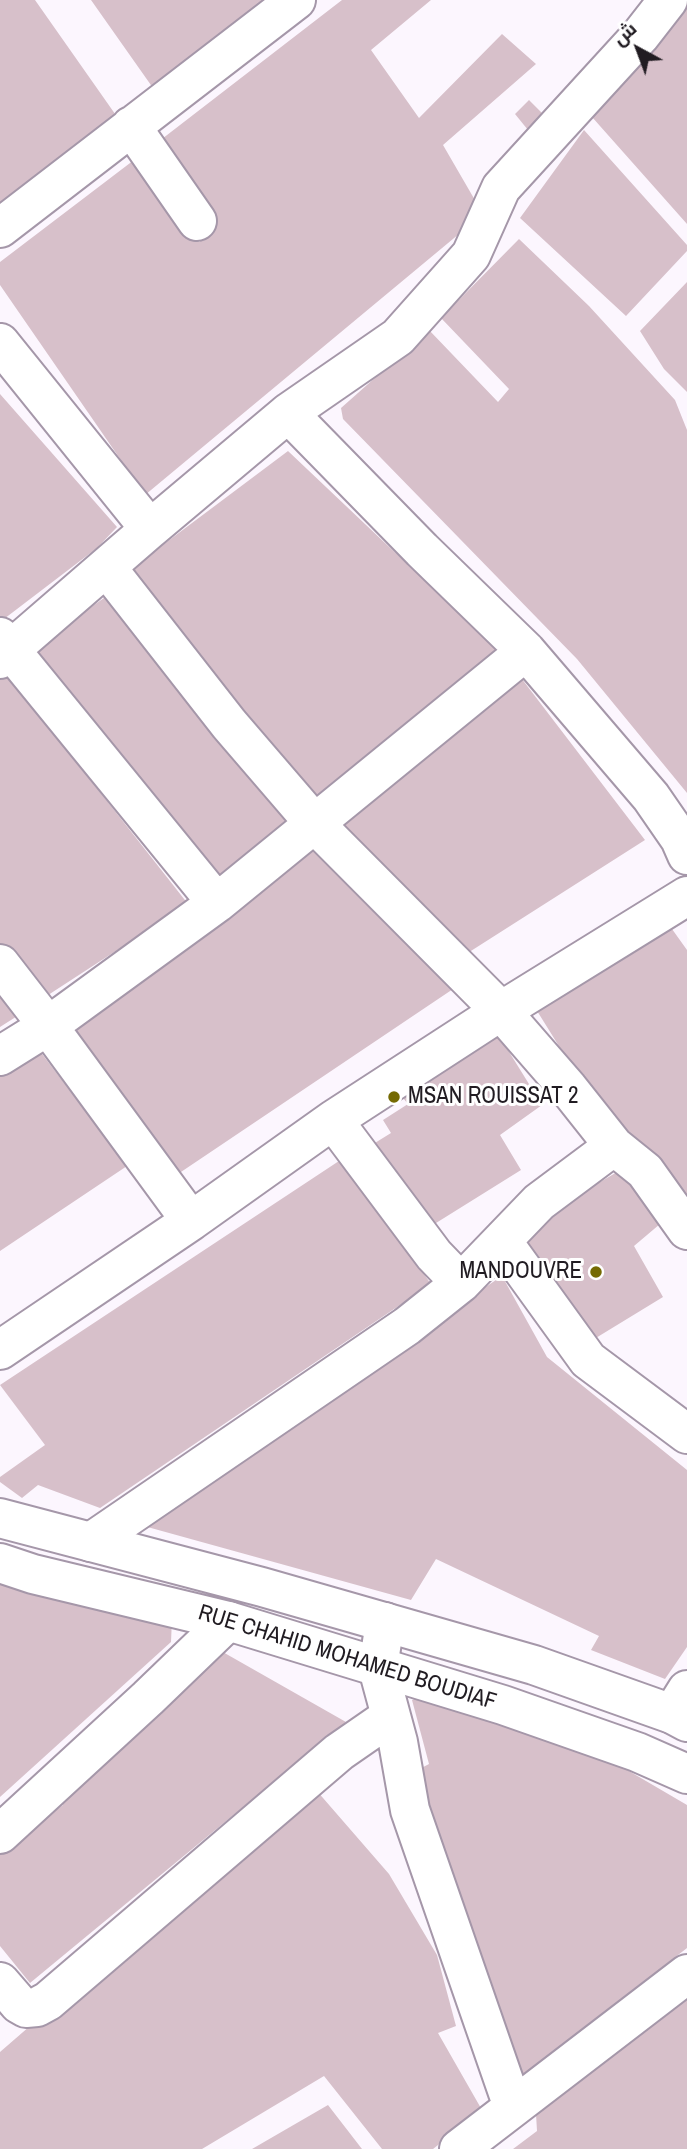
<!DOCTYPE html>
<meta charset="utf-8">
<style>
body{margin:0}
#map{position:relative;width:687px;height:2149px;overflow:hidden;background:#fcf6fe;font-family:"Archivo Narrow",Cairo,sans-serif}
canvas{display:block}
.north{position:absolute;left:603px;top:14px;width:70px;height:70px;-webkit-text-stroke:5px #fff;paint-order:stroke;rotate:319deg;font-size:19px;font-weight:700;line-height:28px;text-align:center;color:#211c22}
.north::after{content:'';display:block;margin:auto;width:24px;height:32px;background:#211c22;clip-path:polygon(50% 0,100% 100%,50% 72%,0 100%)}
</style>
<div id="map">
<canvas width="687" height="2149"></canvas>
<div class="north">ش</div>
</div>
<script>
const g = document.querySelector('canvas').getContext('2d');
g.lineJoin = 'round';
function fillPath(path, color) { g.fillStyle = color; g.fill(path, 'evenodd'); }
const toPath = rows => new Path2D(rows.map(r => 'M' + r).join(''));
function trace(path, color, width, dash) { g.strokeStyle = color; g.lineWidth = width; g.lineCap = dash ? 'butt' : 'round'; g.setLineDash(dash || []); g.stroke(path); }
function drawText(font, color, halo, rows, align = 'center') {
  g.font = font + ' "Archivo Narrow",sans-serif'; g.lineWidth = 6; g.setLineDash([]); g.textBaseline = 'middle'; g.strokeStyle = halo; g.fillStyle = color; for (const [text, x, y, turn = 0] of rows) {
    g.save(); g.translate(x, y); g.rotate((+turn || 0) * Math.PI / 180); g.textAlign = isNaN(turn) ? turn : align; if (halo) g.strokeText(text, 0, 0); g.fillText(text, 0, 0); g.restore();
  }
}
const building = toPath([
 [0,0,35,0,120,121,0,217],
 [91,0,274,0,153,88],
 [342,0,431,0,371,50,419,118,502,34,536,64,443,145,483,214,145,495,0,285,0,262,134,160,199,242,214,231,158,142],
 [684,0,687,0,687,224,592,117],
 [529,100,544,115,528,130,515,114],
 [584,130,687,245,687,251,626,316,520,218],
 [519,239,589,306,675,400,687,430,687,793,577,659,343,419,341,408,429,330,498,402,509,389,441,318],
 [687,282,687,392,664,369,640,331],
 [0,394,117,527,97,548,0,622],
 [288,451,500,652,320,804,218,687,128,571],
 [114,591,297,815,218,877,21,656],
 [0,665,188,904,42,999,0,946],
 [515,670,645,840,463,956,337,822],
 [312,844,459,985,175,1176,59,1023],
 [667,922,687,950,687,1207,598,1109,534,1006],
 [0,984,22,1013,0,1027],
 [498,1034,542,1105,500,1135,521,1170,428,1228,370,1146,391,1133,383,1120,408,1104,403,1098,430,1082,423,1074],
 [33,1042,127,1166,0,1251,0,1063],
 [342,1159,431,1284,100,1508,38,1485,22,1498,0,1482,0,1477,45,1445,0,1385],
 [624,1168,660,1224,634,1246,663,1297,586,1344,518,1230],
 [502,1276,547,1357,687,1470,687,1647,665,1679,591,1650,599,1636,436,1559,411,1600,133,1523],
 [0,1576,172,1619,171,1642,0,1797],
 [214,1647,346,1722,30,1983,0,1946,0,1851,63,1805,56,1793],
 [438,1689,605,1757,687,1805,687,1948,518,2080,412,1773,429,1764,412,1700],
 [310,1783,389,1874,437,1955,456,2026,438,2033,482,2110,433,2149,382,2149,324,2076,202,2149,0,2149,0,2052],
 [687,1993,687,2149,513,2149,537,2131,536,2114],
 [328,2105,362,2149,252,2149]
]);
const street = toPath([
 [131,126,197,221],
 [0,228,296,0],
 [0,343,150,529,288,413,422,550,526,651,651,797,680,839,687,855],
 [288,413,398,337,471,255,501,188,640,36,668,0],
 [107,568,229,724,315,824,501,1011,568,1088,614,1146,645,1171,687,1230],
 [0,637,217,903],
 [0,659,150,529],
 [0,964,48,1026,191,1221],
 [0,1056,48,1026,217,903,526,651],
 [333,1120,434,1255,461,1283,539,1202,614,1146],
 [502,1241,588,1360,687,1434],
 [0,1350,191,1221,333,1120,501,1011,687,896],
 [91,1542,407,1326,461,1283],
 [385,1622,378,1668,398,1742,410,1810,513,2107],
 [672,1714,687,1690],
 [0,1834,148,1698,228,1621],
 [0,1982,19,2004,26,2008,37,2007,48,2001,339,1752,391,1716],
 [459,2149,687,1974]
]);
const secondary = toPath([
 [0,1518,262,1587,534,1665,672,1714,687,1722],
 [0,1563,33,1574,228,1621,503,1705,637,1752,687,1774]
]);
const markers = [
 [394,1097,7,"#756a03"],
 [596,1272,7,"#756a03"]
];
const poiNames = [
 ["MSAN ROUISSAT 2",408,1097],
 ["MANDOUVRE",582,1272,"right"]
];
const streetNames = [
 ["RUE CHAHID MOHAMED BOUDIAF",347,1658,17]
];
fillPath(building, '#d7c0ca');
trace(street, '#a597a9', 42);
trace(secondary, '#a597a9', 42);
trace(street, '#fff', 38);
trace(secondary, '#fff', 38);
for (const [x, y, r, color] of markers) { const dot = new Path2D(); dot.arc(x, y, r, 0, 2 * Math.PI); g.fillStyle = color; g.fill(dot); trace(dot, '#fff', 2.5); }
drawText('23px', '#211c22', '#fff', poiNames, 'left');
drawText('23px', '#211c22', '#fff', streetNames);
</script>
